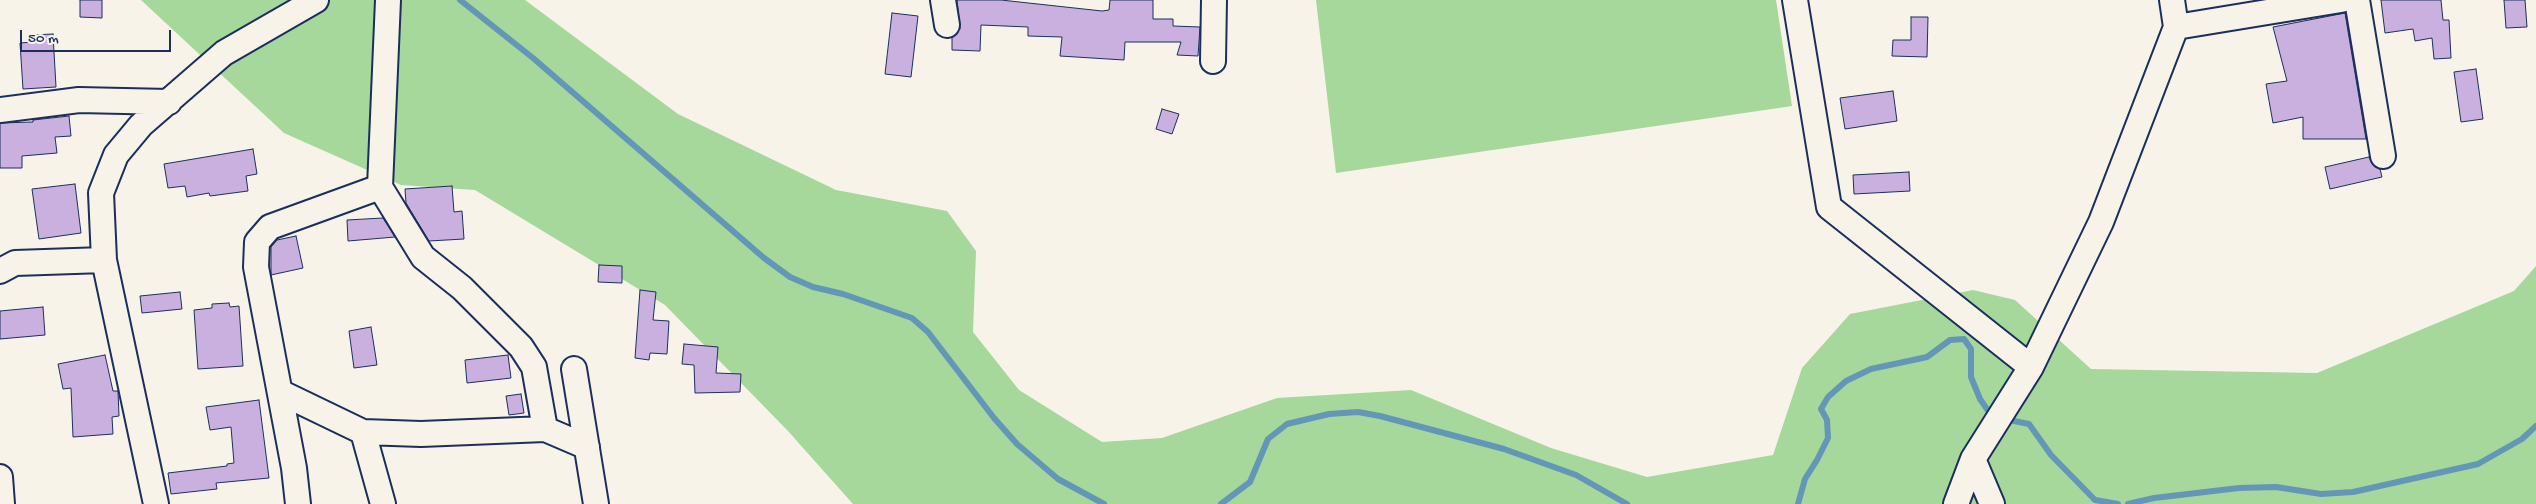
<!DOCTYPE html>
<style>
body{margin:0}
#map{position:relative;width:2536px;height:504px;overflow:hidden;background:#f7f3e8;font-family:"Gochi Hand",sans-serif}
canvas{display:block}
.scale{position:absolute;left:20px;top:30px;width:151px;height:22px;box-sizing:border-box;border:2px solid #1b2f5e;border-top:0;padding-left:6px;font-size:15px;line-height:18px;white-space:nowrap;color:#1b2f5e;-webkit-text-stroke:4px #f7f3e8;paint-order:stroke}
</style>
<div id="map">
<canvas width="2536" height="504"></canvas>
<div class="scale">50 m</div>
</div>
<script>
const g = document.querySelector('canvas').getContext('2d');
g.lineJoin = 'round';
function fillPath(path, color) { g.fillStyle = color; g.fill(path, 'evenodd'); }
const toPath = rows => new Path2D(rows.map(r => 'M' + r).join(''));
function trace(path, color, width, dash) { g.strokeStyle = color; g.lineWidth = width; g.lineCap = dash ? 'butt' : 'round'; g.setLineDash(dash || []); g.stroke(path); }
const green = toPath([
 [141,0,525,0,678,114,836,190,947,211,976,251,973,332,1019,390,1102,442,1162,438,1277,398,1411,390,1551,448,1647,477,1773,455,1802,368,1850,314,1973,290,2015,300,2091,369,2317,373,2514,291,2536,266,2536,504,853,504,788,431,665,305,475,190,401,185,284,133],
 [1316,0,1776,0,1792,106,1336,173]
]);
const stream = toPath([
 [460,0,533,58,764,258,790,277,813,287,843,294,912,318,928,332,994,418,1017,444,1058,479,1104,504],
 [2004,419,2029,424,2051,455,2095,500,2118,504],
 [1221,504,1250,482,1268,439,1287,424,1329,414,1358,412,1380,416,1504,449,1576,475,1627,504],
 [1798,504,1805,479,1817,460,1828,438,1827,420,1821,409,1828,397,1846,381,1871,369,1927,357,1950,340,1964,339,1971,349,1971,377,1980,399,1989,412,1995,416],
 [2128,504,2154,498,2239,488,2276,487,2321,494,2353,492,2478,464,2522,439,2536,426]
]);
const building = toPath([
 [80,0,102,0,102,18,80,17,80,0],
 [957,0,1001,0,1102,11,1109,10,1110,0,1153,0,1153,19,1173,19,1173,26,1200,27,1198,56,1177,55,1181,42,1125,42,1124,60,1060,56,1062,37,1028,36,1028,27,981,25,980,51,952,50,952,37,960,29,957,0],
 [2381,0,2441,0,2443,20,2449,20,2451,58,2434,59,2432,38,2415,41,2413,29,2385,33,2381,0],
 [2504,0,2525,0,2527,27,2506,28,2504,0],
 [892,13,918,16,911,77,885,74,892,13],
 [2345,13,2366,139,2303,139,2303,117,2273,123,2266,84,2287,81,2273,27,2345,13],
 [1911,17,1928,17,1927,57,1892,56,1893,40,1911,40,1911,17],
 [53,34,56,87,23,89,20,43,33,42,32,35,53,34],
 [2476,69,2483,119,2461,122,2454,72,2476,69],
 [1893,91,1897,121,1845,129,1840,98,1893,91],
 [1162,109,1179,114,1172,134,1156,129,1162,109],
 [69,116,71,136,55,137,57,153,22,156,22,168,0,168,0,123,33,122,33,120,69,116],
 [253,149,257,174,246,176,248,191,210,196,209,193,187,197,185,186,168,188,164,164,253,149],
 [2369,157,2373,165,2380,169,2382,177,2330,189,2325,167,2369,157],
 [1909,172,1910,191,1854,194,1853,175,1909,172],
 [75,184,81,233,39,239,32,189,75,184],
 [452,186,454,212,462,211,464,239,429,241,406,203,405,189,452,186],
 [383,218,395,237,348,241,347,220,383,218],
 [296,236,303,268,271,275,271,247,277,240,296,236],
 [599,265,622,266,622,283,598,282,599,265],
 [640,290,656,292,653,320,669,321,667,354,650,353,649,360,635,358,640,290],
 [180,292,182,309,142,313,140,296,180,292],
 [229,303,230,307,239,306,243,366,198,369,194,310,212,308,212,304,229,303],
 [43,307,45,335,0,339,0,311,43,307],
 [371,327,377,365,354,368,349,331,371,327],
 [684,344,718,347,716,373,741,374,740,392,695,393,694,365,682,364,684,344],
 [105,355,113,391,118,391,119,416,112,417,113,434,73,437,71,388,63,389,58,364,105,355],
 [508,355,511,378,467,383,465,360,508,355],
 [521,394,524,413,509,415,506,396,521,394],
 [259,400,269,478,216,483,217,489,171,494,168,473,227,466,227,464,234,463,231,427,210,430,206,407,259,400]
]);
const minor = toPath([
 [388,0,380,187,423,257,462,288,521,347,534,367,545,429],
 [943,0,947,25],
 [1795,0,1829,207,2031,367],
 [2357,0,2383,156],
 [2176,27,2341,0],
 [1213,61,1214,0],
 [0,110,79,100,169,102],
 [0,271,15,263,104,260],
 [574,369,596,504],
 [280,392,363,432,421,434,545,429,587,447],
 [363,432,383,504],
 [1973,459,1992,504],
 [0,477,2,504],
 [156,504,104,260,101,193,116,155,141,125,224,53,316,0],
 [298,504,294,468,256,267,257,242,270,227,380,187],
 [1956,504,1973,459,2031,367,2101,222,2176,27,2172,0]
]);
fillPath(green, '#a5d89a');
trace(stream, '#6397b8', 6);
fillPath(building, '#c9b0df');
trace(building, '#1b2f5e', 1);
trace(minor, '#1b2f5e', 28);
trace(minor, '#f7f3e8', 24);
</script>
